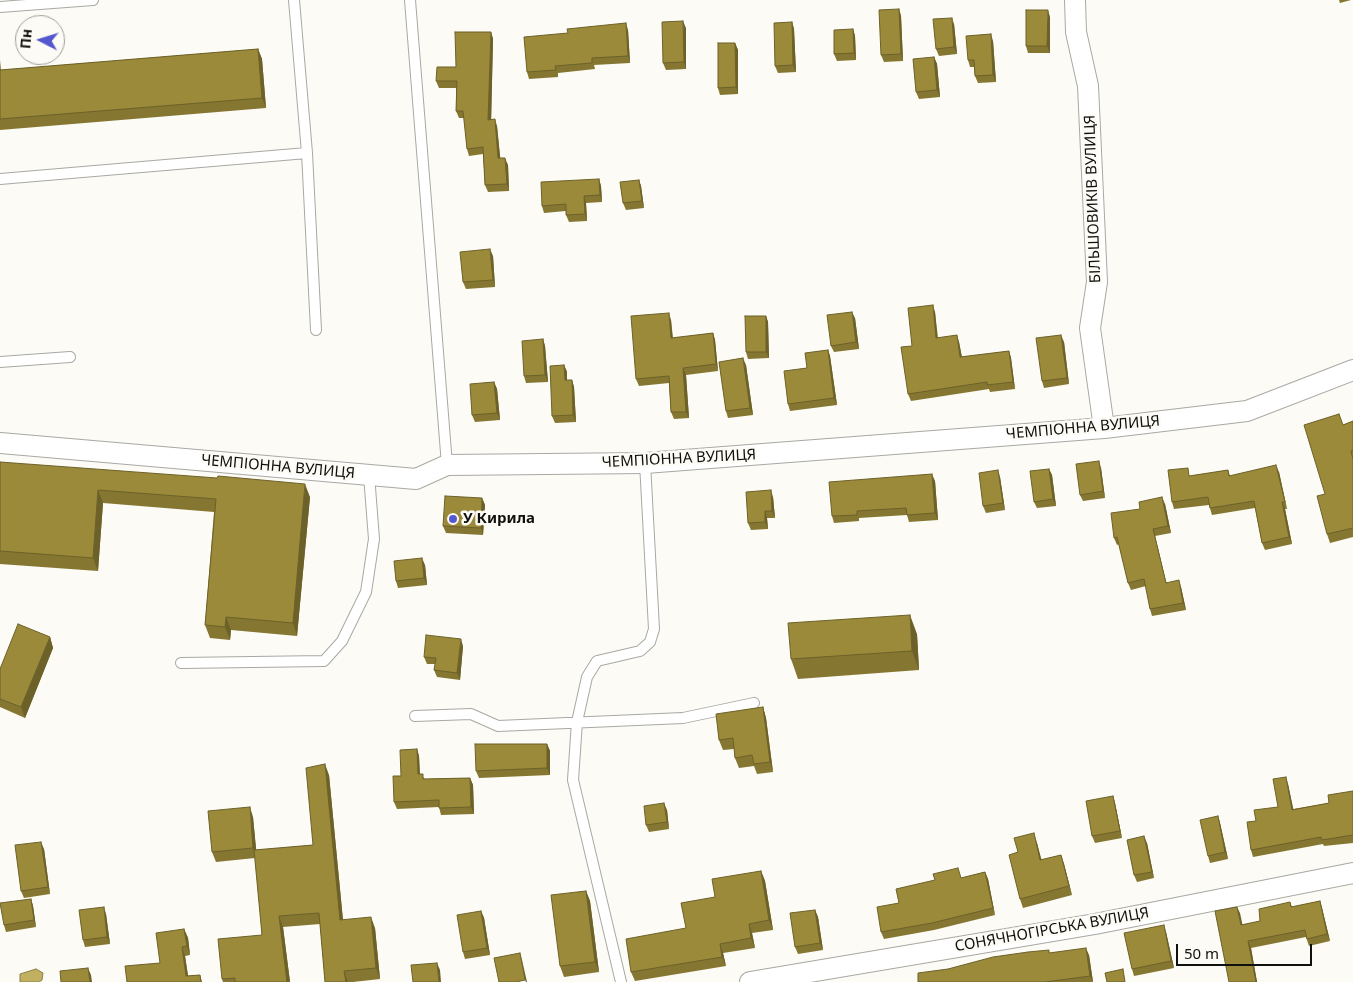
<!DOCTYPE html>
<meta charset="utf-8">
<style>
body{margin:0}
#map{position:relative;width:1353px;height:982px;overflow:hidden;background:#fcfbf5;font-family:"Noto Sans",sans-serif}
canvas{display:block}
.north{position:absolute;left:15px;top:15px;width:50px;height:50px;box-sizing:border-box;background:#fcfbf5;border:1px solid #9e9d99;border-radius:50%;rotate:275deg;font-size:14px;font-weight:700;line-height:20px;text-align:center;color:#10100e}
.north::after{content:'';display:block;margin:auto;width:18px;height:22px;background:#5557ce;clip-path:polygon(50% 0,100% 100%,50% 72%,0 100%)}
.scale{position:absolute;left:1176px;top:944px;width:136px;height:22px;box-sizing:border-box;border:2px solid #10100e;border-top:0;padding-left:6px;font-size:15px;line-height:18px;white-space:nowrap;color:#10100e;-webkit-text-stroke:4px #fcfbf5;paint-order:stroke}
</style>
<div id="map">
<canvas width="1353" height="982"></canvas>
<div class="north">Пн</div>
<div class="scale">50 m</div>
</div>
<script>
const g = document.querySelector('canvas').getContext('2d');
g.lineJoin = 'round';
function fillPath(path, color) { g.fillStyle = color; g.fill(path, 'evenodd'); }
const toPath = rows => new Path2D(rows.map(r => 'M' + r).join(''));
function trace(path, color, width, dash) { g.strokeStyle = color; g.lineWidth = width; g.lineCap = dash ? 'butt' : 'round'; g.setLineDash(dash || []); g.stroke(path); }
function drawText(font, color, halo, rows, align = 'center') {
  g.font = font + ' "Noto Sans",sans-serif'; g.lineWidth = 5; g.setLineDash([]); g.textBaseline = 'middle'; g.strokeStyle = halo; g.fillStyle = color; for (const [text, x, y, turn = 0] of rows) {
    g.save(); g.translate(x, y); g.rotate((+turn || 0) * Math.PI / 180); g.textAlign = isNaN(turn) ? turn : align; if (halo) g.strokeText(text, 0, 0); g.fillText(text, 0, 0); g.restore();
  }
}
const water = toPath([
 [36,969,43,973,42,980,39,982,20,982,20,974,36,969]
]);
const lane = toPath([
 [294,0,307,153,316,330],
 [410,0,447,465],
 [0,7,93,0],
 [0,179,307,153],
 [0,362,70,357],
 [181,663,324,661,342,641,366,592,374,539,369,475],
 [415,716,471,714,498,726,683,718,754,703],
 [621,982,573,780,577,722,587,677,597,661,640,651,650,642,654,629,645,463]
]);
const street = toPath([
 [1075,0,1076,32,1088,86,1097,282,1090,328,1104,428],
 [0,443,416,479,447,465,645,463,1104,428,1247,411,1353,370],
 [750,982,1095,924,1353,873]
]);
const wall = toPath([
 [1339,0,1351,0,1340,3],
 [899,9,901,16,903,61,884,62,881,55],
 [1050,17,1050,53,1028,53,1026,46],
 [792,22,794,29,796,72,778,73,775,66],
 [954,24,957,54,939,56,936,49],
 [686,28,686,69,666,70,663,63],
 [853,29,855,36,856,60,837,61,834,54],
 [628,30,630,63,594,65,595,69,558,73,558,77,529,79,527,72],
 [491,32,493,39,491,120,497,126,500,158,508,165,509,191,488,192,485,185,483,154,469,156,467,149,464,118,459,118,456,111,456,88,439,88,436,81,456,67],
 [993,41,996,82,978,83,975,76,974,67,970,67,968,60],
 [735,43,738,50,738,94,720,95,718,88],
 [258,49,262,59,266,108,0,130,0,60,1,70],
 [934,57,937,64,940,97,919,99,916,92],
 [599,179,601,186,602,202,586,203,587,221,569,222,566,215,566,211,544,213,542,206],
 [639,180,641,186,644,208,626,210,623,203],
 [493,256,495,287,466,289,463,282],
 [935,312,938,338,959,342,962,357,1009,351,1011,358,1015,389,990,392,989,389,911,401,908,394,912,346],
 [766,316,768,322,769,358,748,359,746,352],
 [855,318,859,349,834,352,831,346],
 [671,320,673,338,713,333,715,340,718,371,686,375,689,418,674,419,671,412,669,383,639,386,636,379],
 [543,339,545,346,548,382,526,383,524,376],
 [1064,342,1069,384,1044,388,1042,381],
 [828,350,830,356,837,405,790,411,788,404,807,368],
 [564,365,567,372,567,380,572,380,574,387,576,422,555,423,552,416],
 [746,365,753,415,728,418,726,411],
 [494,382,497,389,500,420,475,422,472,415],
 [1353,421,1353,537,1330,543,1327,534,1325,494,1343,425],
 [0,462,310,497,297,636,231,630,230,640,210,638,205,625,214,512,103,503,98,571,0,564],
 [1101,468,1105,498,1083,501,1080,495],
 [1049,469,1052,475,1056,506,1037,508,1034,502],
 [1228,470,1230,476,1279,472,1287,509,1285,509,1292,544,1265,550,1262,543,1255,508,1212,515,1209,505,1174,509,1172,502,1191,476],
 [1000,477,1005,510,986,513,983,506],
 [935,481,938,520,909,522,907,515,859,518,859,521,834,523,832,516],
 [773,497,775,518,767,518,768,529,751,530,748,523],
 [482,498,485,505,483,535,446,533,443,526],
 [1165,504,1171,533,1155,536,1166,582,1181,587,1186,610,1152,616,1150,609,1146,586,1131,590,1128,583,1119,544,1117,545,1114,538],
 [425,565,427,585,398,588,396,581],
 [917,634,919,670,798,679,791,659],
 [50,637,53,648,25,718,0,707,0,669],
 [463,646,460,680,437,677,434,670,435,664,427,664,424,657],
 [763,707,766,718,773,772,757,774,754,766,739,768,735,758,734,749,723,750,719,740],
 [547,744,550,751,550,775,479,778,476,771],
 [417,749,419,756,420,774,425,779,470,778,473,785,474,814,441,815,439,807,397,809,394,802,401,776],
 [329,775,343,920,375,928,380,979,353,982,325,982,320,924,283,927,290,982,223,982,222,979,262,935,255,858,216,862,212,852,253,817,256,850,313,845],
 [1288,784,1293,809,1329,803,1353,791,1353,843,1324,846,1323,844,1253,857,1251,850,1256,821,1278,807],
 [1113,796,1115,803,1122,838,1095,843,1092,836],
 [667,810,669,829,649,832,646,825],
 [1218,816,1220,823,1228,859,1210,863,1208,856],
 [1037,843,1041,860,1061,855,1064,864,1072,895,1023,908,1020,899,1018,852],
 [1147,843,1154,878,1137,882,1134,875],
 [44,849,50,894,24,898,21,891],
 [761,871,765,881,773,930,752,933,755,948,723,953,726,966,635,981,631,972,686,928,715,897],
 [985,872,988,879,995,915,934,930,884,939,881,932,899,903,961,878],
 [586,891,590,901,599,972,564,977,560,966],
 [31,899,33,906,36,927,6,932,4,925],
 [1320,901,1322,908,1330,941,1309,946,1306,937,1251,948,1257,982,1229,982,1237,907,1242,925,1260,921,1290,902,1292,907],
 [815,910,818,917,823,950,798,954,795,947],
 [481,911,484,918,490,955,465,959,463,952],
 [106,914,110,944,85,947,83,940],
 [184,929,188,938,190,955,185,956,188,976,200,975,202,982,127,982,160,963],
 [1166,932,1174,968,1134,976,1132,969],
 [1050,953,1089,955,1093,982,918,982,948,969]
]);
const shadedWall = toPath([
 [899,9,901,16,903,61,901,54],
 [1048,10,1050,17,1050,53,1047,46],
 [952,18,954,24,957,54,954,47],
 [683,21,686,28,686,69,684,62],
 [792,22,794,29,796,72,793,65],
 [626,23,628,30,630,63,628,56],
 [853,29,855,36,856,60,854,53],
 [491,32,493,39,491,127,488,120],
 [991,34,993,41,996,82,993,75],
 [735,43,738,50,738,94,736,87],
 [258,49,262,59,266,108,262,98],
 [934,57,937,64,940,97,937,90],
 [495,119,497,126,501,165,498,158],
 [505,158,508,165,509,191,507,184],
 [599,179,601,186,602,202,600,195],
 [639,180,641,186,644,208,642,201],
 [584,196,586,203,587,221,585,214],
 [490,249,493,256,495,287,493,280],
 [933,305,935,312,938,345,936,338],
 [852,312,855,318,859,349,856,342],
 [669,313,671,320,673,345,671,338],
 [766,316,768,322,769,358,766,352],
 [713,333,715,340,718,371,716,364],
 [957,335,959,342,963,364,960,357],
 [1061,335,1064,342,1069,384,1067,378],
 [543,339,545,346,548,382,545,375],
 [828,350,830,356,837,405,834,398],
 [1009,351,1011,358,1015,389,1013,382],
 [743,358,746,365,753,415,750,408],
 [564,365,567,372,567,387,565,380],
 [683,368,686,375,689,418,686,412],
 [572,380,574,387,576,422,573,415],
 [494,382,497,389,500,420,497,413],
 [1099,461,1101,468,1105,498,1103,491],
 [1276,465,1279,472,1287,509,1285,502],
 [1049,469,1052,475,1056,506,1053,499],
 [998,470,1000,477,1005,510,1003,503],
 [932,474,935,481,938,520,935,513],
 [305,484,310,497,297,636,293,623],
 [98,490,103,503,98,571,93,558],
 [771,490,773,497,775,518,772,511],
 [1162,497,1165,504,1171,533,1168,526],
 [482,498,485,505,483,535,481,528],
 [1282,502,1285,509,1292,544,1289,537],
 [765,511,767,518,768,529,765,522],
 [1153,529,1155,536,1168,590,1166,583],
 [422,558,425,565,427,585,424,578],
 [1179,580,1181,587,1186,610,1183,603],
 [910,615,917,634,919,670,912,651],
 [226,617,231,630,230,640,225,627],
 [50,637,53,648,25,718,21,707],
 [461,639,463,646,460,680,457,673],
 [763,707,766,718,773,772,770,762],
 [547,744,550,751,550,775,547,768],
 [417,749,419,756,420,781,418,774],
 [325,764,329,775,344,931,340,920],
 [1286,777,1288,784,1295,817,1292,810],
 [470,778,473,785,474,814,471,807],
 [1113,796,1115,803,1122,838,1120,831],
 [664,803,667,810,669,829,667,822],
 [250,807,253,817,257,858,253,848],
 [1218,816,1220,823,1228,859,1225,852],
 [1034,833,1037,843,1044,869,1040,860],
 [1144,836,1147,843,1154,878,1152,872],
 [41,842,44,849,50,894,48,887],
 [1061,855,1064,864,1072,895,1069,886],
 [761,871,765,881,773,930,769,920],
 [985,872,988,879,995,915,993,908],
 [586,891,590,901,599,972,595,962],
 [31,899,33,906,36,927,34,920],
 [1320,901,1322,908,1330,941,1327,934],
 [104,907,106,914,110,944,107,937],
 [1237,907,1240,913,1244,932,1241,925],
 [815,910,818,917,823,950,820,943],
 [481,911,484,918,490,955,487,948],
 [279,916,283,927,290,982,287,982],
 [371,917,375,928,380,979,376,968],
 [749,924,752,933,755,948,751,938],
 [1164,925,1166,932,1174,968,1171,961],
 [184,929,188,938,190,955,187,946],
 [1248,941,1251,948,1257,982,1256,982],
 [720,944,723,953,726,966,722,957],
 [182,947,185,956,189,982,186,976],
 [1086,948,1089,955,1093,982,1090,976],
 [520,953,522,960,527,982,526,982,525,980],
 [437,963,440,970,441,982,439,982],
 [88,968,91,975,92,982,90,982],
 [344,971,348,982,346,982]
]);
const building = toPath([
 [899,9,901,54,881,55,879,10,899,9],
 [1026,10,1048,10,1047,46,1026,46,1026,10],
 [952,18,954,47,936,49,933,19,952,18],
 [683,21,684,62,663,63,662,22,683,21],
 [792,22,793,65,775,66,774,23,792,22],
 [626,23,628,56,592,58,592,63,555,66,556,70,527,72,524,37,568,33,567,29,626,23],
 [853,29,854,53,834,54,834,30,853,29],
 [455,32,491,32,488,120,495,119,498,158,505,158,507,184,485,185,483,147,467,149,463,111,456,111,457,81,436,81,437,67,456,67,455,32],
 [991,34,993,75,975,76,974,60,968,60,966,36,991,34],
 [718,43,735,43,736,87,718,88,718,43],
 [258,49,262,98,0,119,0,70,258,49],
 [934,57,937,90,916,92,913,59,934,57],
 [599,179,600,195,584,196,585,214,566,215,566,204,542,206,541,182,599,179],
 [639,180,642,201,623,203,620,182,639,180],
 [490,249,493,280,463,282,460,252,490,249],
 [933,305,936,338,957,335,960,357,1009,351,1013,382,987,385,987,382,908,394,901,347,912,346,908,308,933,305],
 [852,312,856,342,831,346,827,315,852,312],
 [669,313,671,338,713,333,716,364,683,368,686,412,671,412,669,376,636,379,631,316,669,313],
 [745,316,766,316,766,352,746,352,745,316],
 [1061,335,1067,378,1042,381,1036,338,1061,335],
 [543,339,545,375,524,376,522,341,543,339],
 [828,350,834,398,788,404,784,371,807,368,805,353,828,350],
 [743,358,750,408,726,411,719,362,743,358],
 [564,365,565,380,572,380,573,415,552,416,550,366,564,365],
 [494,382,497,413,472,415,470,384,494,382],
 [1339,414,1343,425,1353,421,1353,450,1351,451,1353,459,1353,528,1327,534,1317,496,1325,494,1304,425,1339,414],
 [1099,461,1103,491,1080,495,1076,464,1099,461],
 [0,462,217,478,218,476,305,484,293,623,226,617,225,627,205,625,216,499,98,490,93,558,0,551,0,462],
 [1276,465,1285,502,1282,502,1289,537,1262,543,1254,501,1210,508,1208,497,1172,502,1168,470,1188,468,1189,476,1228,470,1229,476,1276,465],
 [1049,469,1053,499,1034,502,1030,471,1049,469],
 [998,470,1003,503,983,506,979,473,998,470],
 [932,474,935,513,907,515,906,508,857,511,857,515,832,516,829,482,932,474],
 [771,490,772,511,765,511,765,522,748,523,746,492,771,490],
 [445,496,482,498,481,528,443,526,445,496],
 [1162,497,1168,526,1153,529,1166,583,1179,580,1183,603,1150,609,1144,579,1128,583,1117,537,1114,538,1111,513,1140,509,1139,502,1162,497],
 [422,558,424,578,396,581,394,561,422,558],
 [910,615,912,651,791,659,788,623,910,615],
 [18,624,50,637,21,707,0,699,0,669,18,624],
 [426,635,461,639,457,673,434,670,436,658,424,657,426,635],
 [763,707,770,762,754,764,752,755,735,758,733,738,719,740,716,714,763,707],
 [475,744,547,744,547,768,476,771,475,744],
 [417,749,418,774,423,774,423,779,470,778,471,807,439,808,439,800,394,802,393,776,401,776,400,750,417,749],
 [325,764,340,920,371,917,376,968,344,971,346,982,325,982,319,913,279,916,287,982,235,982,235,978,222,979,218,939,262,935,254,850,313,845,306,768,325,764],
 [1286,777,1292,810,1329,803,1328,795,1353,791,1353,835,1322,840,1321,837,1251,850,1247,822,1256,821,1254,810,1278,807,1273,779,1286,777],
 [1113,796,1120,831,1092,836,1086,801,1113,796],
 [664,803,667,822,646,825,644,806,664,803],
 [250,807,253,848,212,852,208,811,250,807],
 [1218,816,1225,852,1208,856,1200,820,1218,816],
 [1034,833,1040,860,1061,855,1069,886,1020,899,1009,855,1018,852,1014,838,1034,833],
 [1144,836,1152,872,1134,875,1127,840,1144,836],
 [41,842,48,887,21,891,15,845,41,842],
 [958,868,961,878,985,872,993,908,932,923,881,932,877,907,899,903,896,889,935,880,933,874,958,868],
 [761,871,769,920,749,924,751,938,720,944,722,957,631,972,626,939,686,928,681,903,715,897,712,879,761,871],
 [586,891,595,962,560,966,551,895,586,891],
 [31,899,34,920,4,925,0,903,31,899],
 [1320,901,1327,934,1307,939,1305,930,1248,941,1256,982,1229,982,1215,911,1237,907,1241,925,1260,921,1259,909,1290,902,1291,907,1320,901],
 [104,907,107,937,83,940,79,910,104,907],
 [815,910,820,943,795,947,790,913,815,910],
 [481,911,487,948,463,952,457,915,481,911],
 [1164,925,1171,961,1132,969,1124,933,1164,925],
 [184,929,187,946,182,947,186,976,200,975,201,982,127,982,125,966,160,963,156,933,184,929],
 [1086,948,1090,976,1045,982,918,982,918,973,948,969,993,957,1028,952,1049,950,1049,953,1086,948],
 [520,953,525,980,516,982,499,982,494,958,520,953],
 [437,963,439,982,413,982,411,965,437,963],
 [88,968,90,982,61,982,60,971,88,968],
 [1123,969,1125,982,1107,982,1105,973,1123,969]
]);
const markers = [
 [453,519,5,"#5557ce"]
];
const streetNames = [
 ["БІЛЬШОВИКІВ ВУЛИЦЯ",1093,199,-92],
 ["ЧЕМПІОННА ВУЛИЦЯ",1083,428,-5],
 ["ЧЕМПІОННА ВУЛИЦЯ",679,459,-3],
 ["ЧЕМПІОННА ВУЛИЦЯ",278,467,5],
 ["СОНЯЧНОГІРСЬКА ВУЛИЦЯ",1052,930,-10]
];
const poiNames = [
 ["У Кирила",463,519]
];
fillPath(water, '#c1b060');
trace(water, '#8c8047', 1);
trace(lane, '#a9a8a3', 12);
trace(street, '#a9a8a3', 22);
trace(lane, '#fff', 10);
trace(street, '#fff', 20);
fillPath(wall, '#857732');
fillPath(shadedWall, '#6c6129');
fillPath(building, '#9b8a3a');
trace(building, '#6c6129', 1);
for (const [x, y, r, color] of markers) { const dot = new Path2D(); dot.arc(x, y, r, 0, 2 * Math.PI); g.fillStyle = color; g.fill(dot); trace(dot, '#fcfbf5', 2); }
drawText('15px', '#10100e', '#fcfbf5', streetNames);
drawText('bold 15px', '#10100e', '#fcfbf5', poiNames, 'left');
</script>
